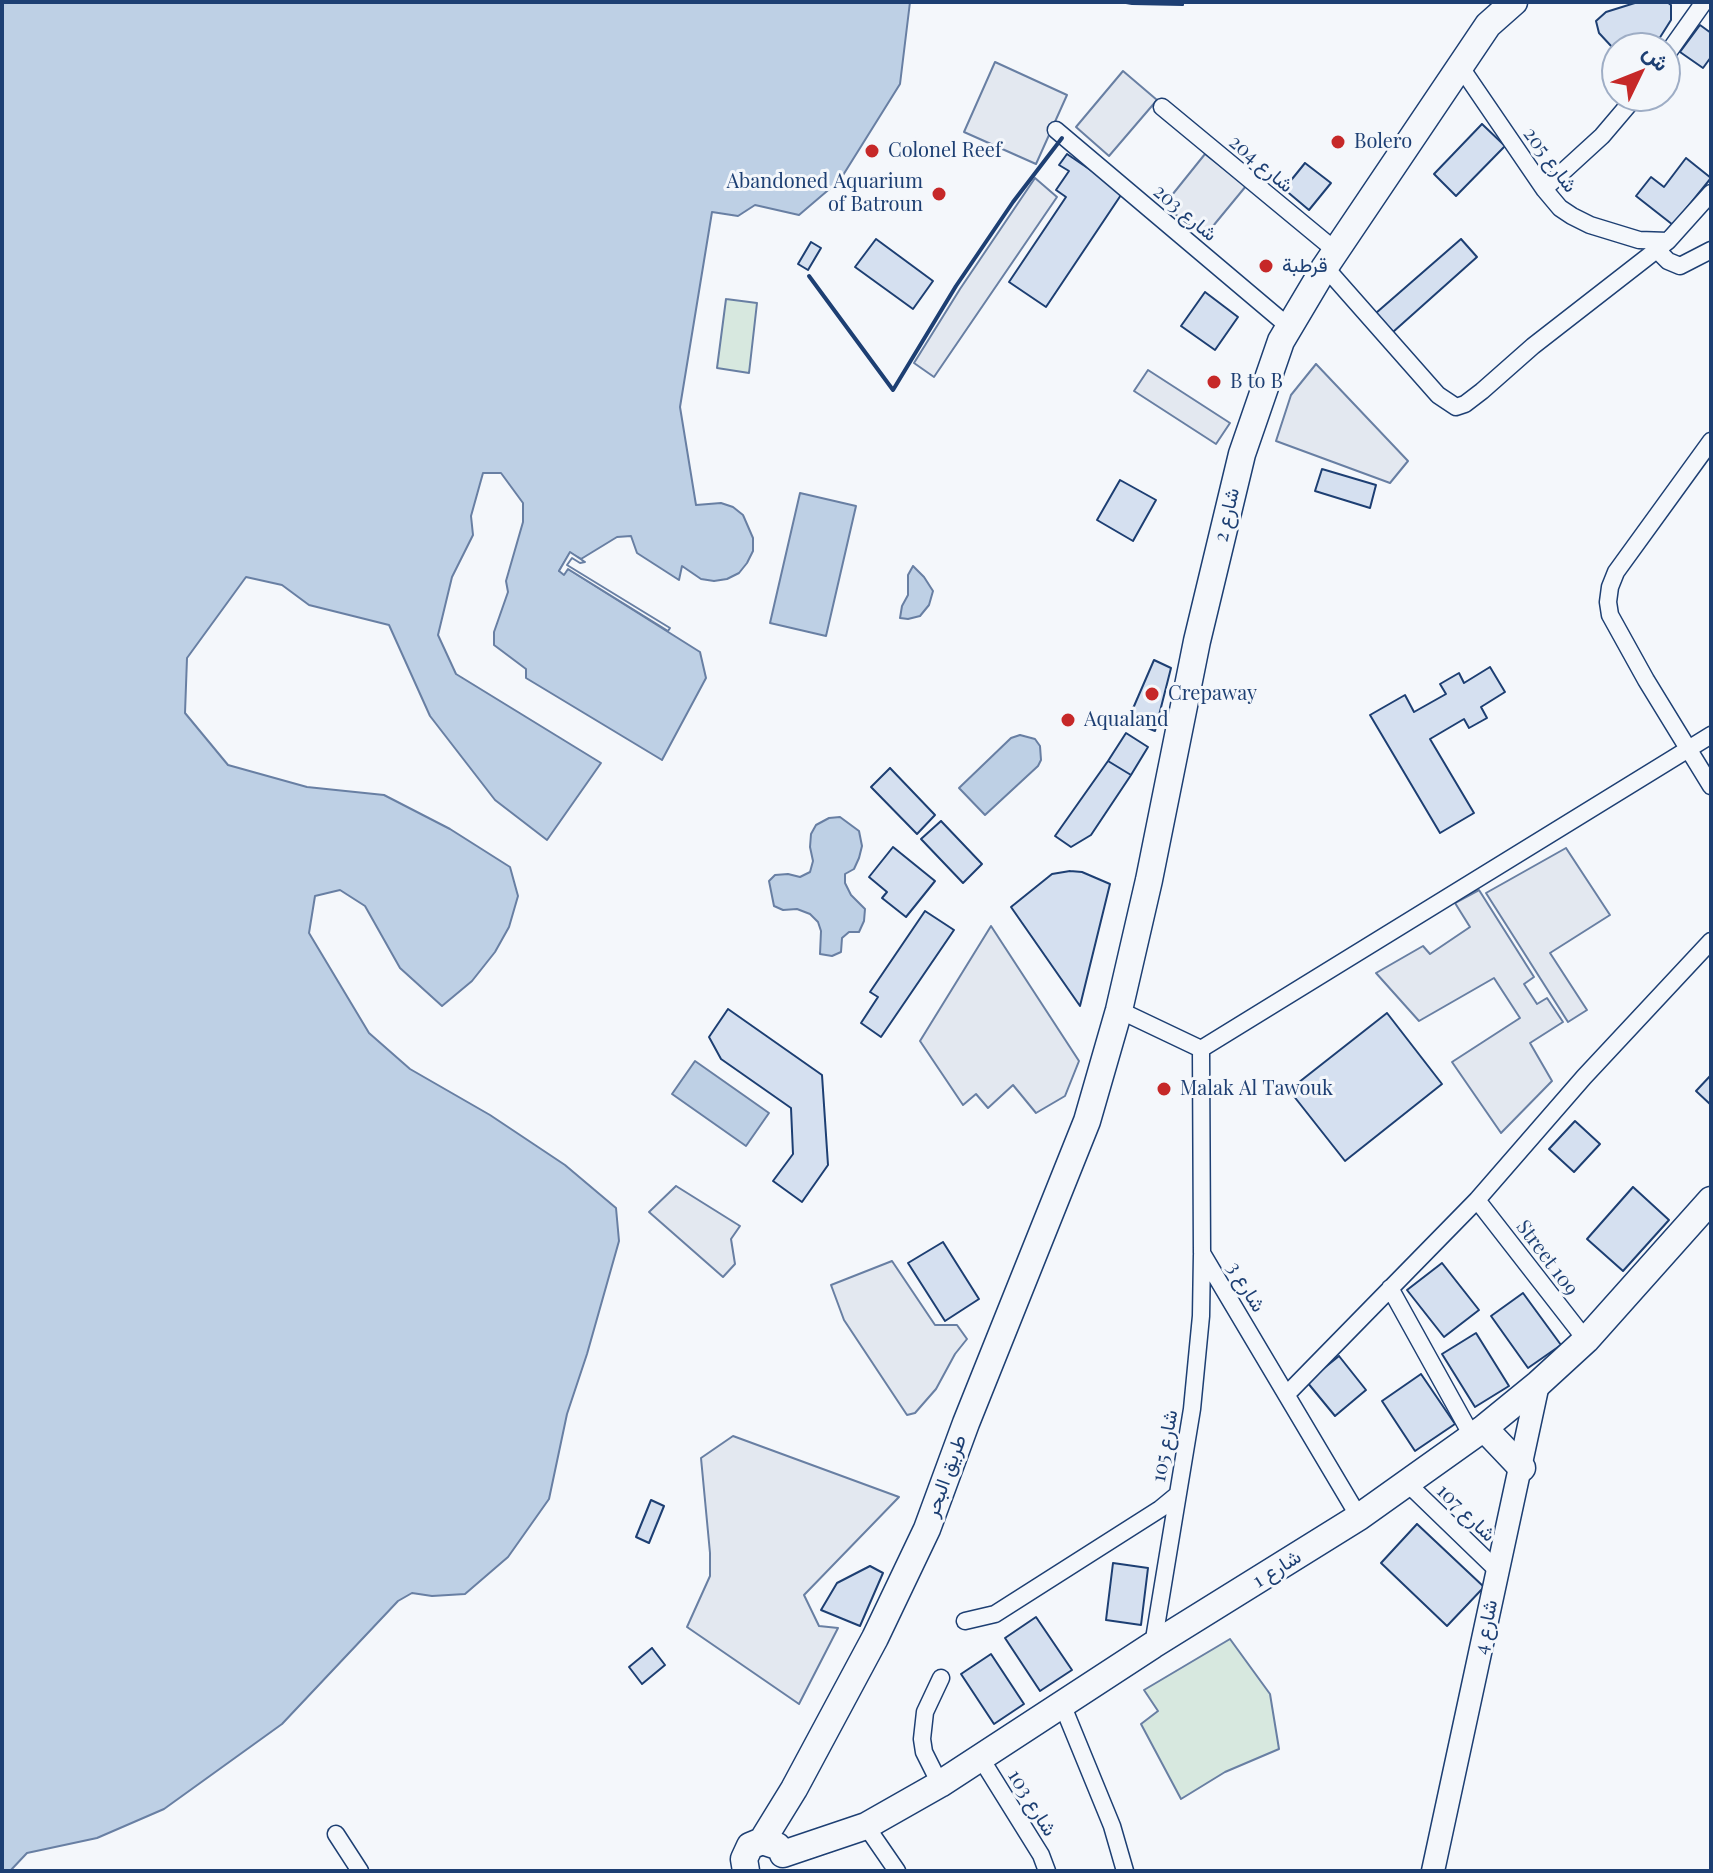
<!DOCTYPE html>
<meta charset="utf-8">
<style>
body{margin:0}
#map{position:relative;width:1713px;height:1873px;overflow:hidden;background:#f4f7fb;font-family:"Playfair Display",Vazirmatn,serif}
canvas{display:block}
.frame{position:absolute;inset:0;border:4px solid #1d3f73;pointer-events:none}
.north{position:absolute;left:1601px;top:32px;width:80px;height:80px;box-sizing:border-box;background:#f4f7fb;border:2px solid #9eadc5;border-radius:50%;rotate:47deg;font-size:22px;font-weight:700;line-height:32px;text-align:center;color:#1d3f73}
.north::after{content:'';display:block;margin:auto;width:28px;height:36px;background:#c62828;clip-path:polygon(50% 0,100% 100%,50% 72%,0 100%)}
</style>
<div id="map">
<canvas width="1713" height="1873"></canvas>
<div class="frame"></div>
<div class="north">ش</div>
</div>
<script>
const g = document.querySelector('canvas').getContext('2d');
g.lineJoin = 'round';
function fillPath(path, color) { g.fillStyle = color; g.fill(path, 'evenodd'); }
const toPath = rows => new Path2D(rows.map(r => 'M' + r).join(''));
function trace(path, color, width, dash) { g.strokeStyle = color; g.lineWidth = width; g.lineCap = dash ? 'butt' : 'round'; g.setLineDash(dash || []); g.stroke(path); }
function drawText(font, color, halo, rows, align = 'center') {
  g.font = font + ' "Playfair Display",Vazirmatn,serif'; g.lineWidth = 6; g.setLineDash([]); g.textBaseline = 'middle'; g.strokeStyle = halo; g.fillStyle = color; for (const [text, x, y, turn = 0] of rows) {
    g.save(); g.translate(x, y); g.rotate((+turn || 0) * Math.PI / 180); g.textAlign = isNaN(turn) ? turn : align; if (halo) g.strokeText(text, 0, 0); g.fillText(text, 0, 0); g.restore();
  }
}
const green = toPath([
 [726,299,757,303,749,373,717,368,726,299],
 [1230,1639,1270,1694,1279,1749,1225,1772,1181,1799,1141,1724,1158,1711,1144,1690,1230,1639]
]);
const parking = toPath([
 [995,62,1067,95,1036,164,964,132,995,62],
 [1123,71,1157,100,1109,156,1076,127,1123,71],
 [1205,154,1246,186,1204,237,1164,205,1205,154],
 [1035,178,1057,197,934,377,914,363,960,289,1035,178],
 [1316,364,1408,461,1390,483,1276,441,1291,395,1316,364],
 [1148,370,1230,423,1216,444,1134,391,1148,370],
 [1566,848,1610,915,1550,953,1587,1010,1568,1022,1486,893,1566,848],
 [1479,890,1534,977,1524,984,1537,1004,1547,998,1563,1022,1530,1043,1552,1081,1501,1133,1452,1062,1520,1018,1494,978,1419,1021,1376,973,1423,946,1430,954,1470,927,1455,903,1479,890],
 [991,926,1079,1061,1065,1096,1036,1113,1013,1085,988,1108,976,1094,963,1105,920,1041,991,926],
 [676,1186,740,1226,731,1239,735,1264,723,1277,649,1212,676,1186],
 [892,1261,935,1325,957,1325,967,1339,955,1354,936,1389,915,1413,907,1415,844,1320,831,1285,892,1261],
 [733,1436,899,1497,804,1595,819,1626,838,1628,799,1704,687,1627,710,1576,710,1553,701,1458,733,1436]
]);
const water = toPath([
 [2,2,910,2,900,84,840,180,799,215,755,205,738,216,712,212,680,407,696,505,721,503,733,507,743,515,753,538,753,551,747,563,739,573,727,579,714,581,701,579,682,566,679,580,637,553,631,536,617,537,581,559,570,553,559,571,568,569,700,652,706,678,662,760,526,678,526,669,494,645,494,632,508,592,506,581,523,522,523,503,501,473,483,473,471,516,473,535,452,577,438,635,456,674,601,763,547,840,495,800,430,716,389,625,309,605,282,585,246,577,187,658,185,713,228,765,307,787,384,795,450,829,510,867,518,896,509,927,495,952,472,981,442,1006,400,968,365,906,340,890,315,896,309,933,369,1033,410,1069,490,1115,565,1165,616,1208,619,1241,587,1354,567,1414,549,1499,508,1557,465,1594,432,1596,412,1593,398,1601,282,1724,164,1809,97,1838,27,1853,10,1871,2,1871,2,2],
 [800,493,856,506,826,636,770,623,800,493],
 [913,566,924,577,933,591,929,605,920,616,908,619,900,618,902,606,908,595,908,575,913,566],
 [1020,735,1035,739,1040,746,1041,760,1038,766,985,815,959,788,1011,738,1020,735],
 [840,817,859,831,862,846,859,858,854,869,845,874,845,883,851,895,865,909,864,921,859,932,849,932,842,938,841,952,832,956,820,954,821,931,818,922,810,914,797,909,783,910,774,906,769,881,775,875,788,874,800,877,810,872,813,861,810,847,811,834,816,825,829,818,840,817],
 [695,1061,769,1113,746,1146,672,1094,695,1061]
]);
const pier = toPath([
 [570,552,585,562,580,563,572,558,567,565,670,628,668,631,568,569,564,575,559,571,570,552]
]);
const building = toPath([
 [1120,2,1183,2,1183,5,1132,4,1120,2],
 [1638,2,1667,2,1671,5,1671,20,1659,39,1635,47,1612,47,1599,33,1596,21,1606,12,1638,2],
 [1700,25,1711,33,1711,57,1703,68,1680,52,1700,25],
 [1482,124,1505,146,1456,196,1434,174,1482,124],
 [1067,154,1123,192,1046,307,1009,282,1066,197,1056,190,1069,171,1059,165,1067,154],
 [1686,158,1711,178,1673,225,1636,196,1651,177,1664,187,1686,158],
 [1305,163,1331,183,1309,210,1284,189,1305,163],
 [876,239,933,281,913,309,855,267,876,239],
 [1461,239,1477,257,1393,332,1376,313,1461,239],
 [811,242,821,248,808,270,798,264,811,242],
 [1205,292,1238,317,1215,350,1181,326,1205,292],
 [1322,469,1376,485,1370,508,1315,491,1322,469],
 [1120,480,1156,500,1133,541,1097,520,1120,480],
 [1154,660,1171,668,1155,731,1128,720,1154,660],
 [1490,667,1505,692,1481,707,1487,718,1469,728,1464,719,1430,739,1474,813,1440,833,1370,715,1405,695,1414,712,1446,694,1440,684,1459,673,1464,683,1490,667],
 [1126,733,1148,747,1131,775,1108,761,1126,733],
 [1108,761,1131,775,1091,835,1071,847,1055,836,1108,761],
 [890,768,935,815,917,834,871,787,890,768],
 [941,821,982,864,963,883,921,839,941,821],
 [893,847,935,881,906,917,882,898,887,892,869,877,893,847],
 [1070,871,1082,872,1110,884,1080,1006,1011,907,1052,874,1070,871],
 [925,911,954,930,881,1037,861,1023,878,997,870,992,925,911],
 [728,1009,822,1075,828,1165,802,1202,773,1181,793,1154,791,1108,721,1059,709,1037,728,1009],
 [1387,1013,1442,1084,1345,1161,1289,1090,1387,1013],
 [1711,1075,1711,1105,1696,1091,1711,1075],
 [1575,1121,1600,1144,1574,1172,1549,1149,1575,1121],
 [1633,1187,1669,1220,1623,1271,1587,1239,1633,1187],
 [943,1242,979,1299,945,1321,908,1263,943,1242],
 [1442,1263,1479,1310,1444,1337,1407,1290,1442,1263],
 [1523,1293,1561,1345,1528,1368,1491,1316,1523,1293],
 [1476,1333,1509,1386,1475,1407,1442,1354,1476,1333],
 [1339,1356,1366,1390,1335,1416,1307,1382,1339,1356],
 [1421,1374,1455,1424,1415,1451,1382,1401,1421,1374],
 [651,1500,664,1506,649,1543,636,1537,651,1500],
 [1417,1524,1484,1587,1447,1626,1381,1563,1417,1524],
 [1113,1563,1148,1568,1141,1625,1106,1620,1113,1563],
 [870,1566,883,1573,860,1626,821,1610,837,1583,870,1566],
 [1036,1617,1072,1670,1040,1691,1005,1638,1036,1617],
 [652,1648,665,1665,642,1684,629,1667,652,1648],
 [991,1654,1024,1704,994,1724,961,1674,991,1654]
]);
const street = toPath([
 [1665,57,1704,2],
 [1460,66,1544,189,1560,208,1572,216,1590,225,1639,240,1668,241,1711,193],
 [1162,107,1336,251],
 [1056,130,1288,326],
 [1544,189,1602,136,1636,96],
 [1657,250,1668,261,1680,266,1711,250],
 [1325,267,1438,395,1456,407,1465,404,1482,391,1533,346,1668,241],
 [1711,441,1616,572,1610,587,1608,602,1610,615,1646,680,1711,786],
 [1119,1010,1201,1049],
 [1201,1049,1711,735],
 [1201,1049,1202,1253,1359,1517],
 [1477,1200,1586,1340],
 [1390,1288,1472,1436],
 [1287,1394,1477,1200,1584,1077,1711,941],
 [1407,1483,1497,1570],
 [965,1621,995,1614,1160,1509,1177,1495],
 [1153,1645,1192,1409,1201,1316,1202,1255],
 [1062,1704,1112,1826,1125,1871],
 [980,1757,1041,1855,1047,1871],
 [940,1784,924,1752,922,1739,925,1712,941,1678],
 [866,1826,897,1871],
 [336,1834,360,1871]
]);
const secondary = toPath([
 [1433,1871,1538,1384]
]);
const primary = toPath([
 [1484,1428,1522,1468],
 [762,1841,794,1789,875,1638,927,1529,966,1423,1087,1121,1119,1010,1149,880,1197,641,1242,454,1281,341,1325,267,1488,25,1514,2],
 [783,1854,866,1826,940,1784,1153,1645,1359,1517,1484,1428,1538,1384,1586,1340,1711,1200],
 [746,1871,744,1859,750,1846,762,1841,777,1846]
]);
const wall = toPath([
 [809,276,893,390,956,286,1013,202,1062,138]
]);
const markers = [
 [1338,142,8,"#c62828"],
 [872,151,8,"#c62828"],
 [939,194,8,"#c62828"],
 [1266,266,8,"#c62828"],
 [1214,382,8,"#c62828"],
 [1152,694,8,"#c62828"],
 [1068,720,8,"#c62828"],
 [1164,1089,8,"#c62828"]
];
const poiNames = [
 ["Bolero",1354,142],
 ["Colonel Reef",888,151],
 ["Abandoned Aquarium",923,182,"right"],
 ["of Batroun",923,205,"right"],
 ["قرطبة",1282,266],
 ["B to B",1230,382],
 ["Crepaway",1168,694],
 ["Aqualand",1084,720],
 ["Malak Al Tawouk",1180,1089]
];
const streetNames = [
 ["شارع 205",1550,160,53],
 ["شارع 204",1261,164,40],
 ["شارع 203",1185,213,40],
 ["شارع 2",1227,515,-77],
 ["Street 109",1547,1258,53],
 ["شارع 3",1246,1287,59],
 ["شارع 105",1165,1446,-80],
 ["طريق البحر",946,1476,-70],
 ["شارع 107",1466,1513,44],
 ["شارع 1",1277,1569,-32],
 ["شارع 4",1486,1627,-79],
 ["شارع 103",1032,1803,58]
];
fillPath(green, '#d7e8df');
trace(green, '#687fa3', 2);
fillPath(parking, '#e3e8f0');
trace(parking, '#687fa3', 2);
fillPath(water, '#bed0e5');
trace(water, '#687fa3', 2);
fillPath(pier, '#f4f7fb');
trace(pier, '#687fa3', 2);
fillPath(building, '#d5e0f0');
trace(building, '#1d3f73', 2);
trace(street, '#1d3f73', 19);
trace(secondary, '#1d3f73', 25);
trace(primary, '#1d3f73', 29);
trace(street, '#f4f7fb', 16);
trace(secondary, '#f4f7fb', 22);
trace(primary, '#f4f7fb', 26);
trace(wall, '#1d3f73', 4);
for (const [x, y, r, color] of markers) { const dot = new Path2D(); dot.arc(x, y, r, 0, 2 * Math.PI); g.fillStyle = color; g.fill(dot); trace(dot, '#f4f7fb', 3); }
drawText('20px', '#1d3f73', '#f4f7fb', poiNames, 'left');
drawText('20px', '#1d3f73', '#f4f7fb', streetNames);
</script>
